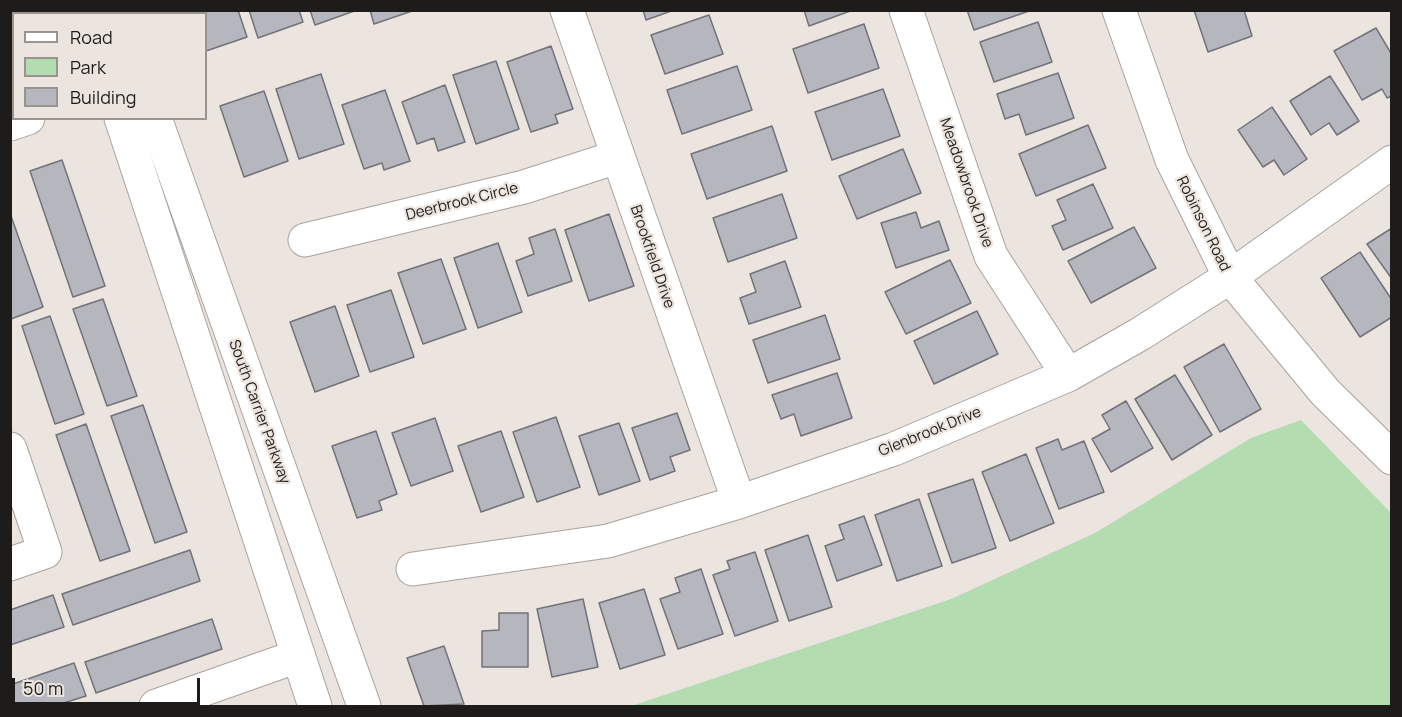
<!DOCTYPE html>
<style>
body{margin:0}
#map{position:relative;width:1402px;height:717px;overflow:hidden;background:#ece4df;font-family:Manrope,sans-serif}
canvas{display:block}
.frame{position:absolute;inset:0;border:12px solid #1e1c1a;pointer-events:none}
.legend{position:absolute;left:12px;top:12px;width:195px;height:108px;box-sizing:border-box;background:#ece4df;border:2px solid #9a9490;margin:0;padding:8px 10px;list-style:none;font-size:18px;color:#1e1c1a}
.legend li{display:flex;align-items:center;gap:12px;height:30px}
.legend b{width:30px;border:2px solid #9a9490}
.scale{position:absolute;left:12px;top:678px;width:188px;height:27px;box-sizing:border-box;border:3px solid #1e1c1a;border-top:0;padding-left:8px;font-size:18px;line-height:21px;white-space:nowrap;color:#1e1c1a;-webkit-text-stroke:4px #ece4df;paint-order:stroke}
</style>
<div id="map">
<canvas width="1402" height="717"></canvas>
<div class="frame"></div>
<ul class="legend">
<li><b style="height:8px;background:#fff"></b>Road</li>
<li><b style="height:16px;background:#b3ddb0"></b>Park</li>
<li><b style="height:16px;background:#b6b6be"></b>Building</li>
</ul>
<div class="scale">50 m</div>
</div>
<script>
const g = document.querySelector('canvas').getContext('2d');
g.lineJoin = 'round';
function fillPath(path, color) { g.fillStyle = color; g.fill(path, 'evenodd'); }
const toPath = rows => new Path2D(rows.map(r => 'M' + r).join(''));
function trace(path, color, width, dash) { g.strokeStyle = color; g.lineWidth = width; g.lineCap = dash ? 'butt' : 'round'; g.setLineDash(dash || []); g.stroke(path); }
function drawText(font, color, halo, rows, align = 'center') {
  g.font = font + ' Manrope,sans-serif'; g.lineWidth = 4.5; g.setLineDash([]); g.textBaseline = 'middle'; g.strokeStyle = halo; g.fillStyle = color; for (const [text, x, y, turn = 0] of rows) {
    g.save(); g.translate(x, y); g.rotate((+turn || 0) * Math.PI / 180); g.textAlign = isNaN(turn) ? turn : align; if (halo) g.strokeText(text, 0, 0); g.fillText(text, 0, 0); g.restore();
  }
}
const green = toPath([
 [1301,420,1391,513,1391,706,631,706,951,599,1095,533,1251,438]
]);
const building = toPath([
 [188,10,238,10,247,37,206,51,206,14,189,14,188,10],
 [249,10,299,10,303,22,258,38,249,10],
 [310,10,357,10,315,25,310,10],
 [370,10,415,10,374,24,370,10],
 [643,10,674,10,646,20,643,10],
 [804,10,853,10,809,26,804,10],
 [967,10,1032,10,974,30,967,10],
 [1194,10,1244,10,1252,36,1208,52,1194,10],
 [709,15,723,54,665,74,651,35,709,15],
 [1038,22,1052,62,994,82,980,42,1038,22],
 [864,24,879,68,808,93,793,49,864,24],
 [1376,28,1392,55,1392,96,1387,98,1382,89,1362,100,1334,51,1376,28],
 [551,46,573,109,555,115,558,123,531,132,507,62,551,46],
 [14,53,14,84,10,85,10,54,14,53],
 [496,61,519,129,476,144,453,75,496,61],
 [737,66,752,110,682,134,667,90,737,66],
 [1058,73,1074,118,1026,135,1019,114,1005,119,997,94,1058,73],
 [321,74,344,144,299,159,276,89,321,74],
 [1330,76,1359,121,1337,135,1329,123,1311,135,1290,101,1330,76],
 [445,85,465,142,438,151,434,138,417,144,402,102,445,85],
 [883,89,900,136,832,160,815,112,883,89],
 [385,90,410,161,384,170,382,163,364,169,342,105,385,90],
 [264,91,288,161,244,177,220,106,264,91],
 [1272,107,1307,159,1284,175,1274,160,1263,167,1238,130,1272,107],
 [1088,125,1106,168,1036,196,1019,154,1088,125],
 [772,126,787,171,707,199,691,154,772,126],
 [903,149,921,193,857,219,839,176,903,149],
 [62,160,105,286,73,297,30,171,62,160],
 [1093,184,1113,228,1063,250,1052,226,1066,220,1057,200,1093,184],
 [782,194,797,238,728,262,713,218,782,194],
 [916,212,921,228,939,221,949,250,896,268,881,223,916,212],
 [10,213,43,307,11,319,10,317,10,213],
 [609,214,634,286,589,301,565,230,609,214],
 [1134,227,1156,268,1091,303,1068,261,1134,227],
 [1392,228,1392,279,1367,244,1392,228],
 [555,229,572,281,528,296,516,261,534,254,529,238,555,229],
 [498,243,522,312,478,328,454,258,498,243],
 [1360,252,1392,300,1392,317,1360,337,1321,278,1360,252],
 [441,259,466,329,423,344,398,273,441,259],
 [950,260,971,303,906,334,885,292,950,260],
 [785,261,801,307,749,324,740,298,756,292,750,274,785,261],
 [391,290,414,357,370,372,347,305,391,290],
 [103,299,137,396,107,406,73,309,103,299],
 [335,306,359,376,315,392,290,322,335,306],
 [977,311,998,354,934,384,914,341,977,311],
 [825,315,840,359,768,383,753,340,825,315],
 [50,316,84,414,55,424,22,326,50,316],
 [1224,344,1261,409,1220,432,1184,367,1224,344],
 [837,373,852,418,801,436,794,414,781,419,772,395,837,373],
 [1175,375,1212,435,1172,460,1135,399,1175,375],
 [1126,401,1153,448,1111,472,1092,439,1110,429,1102,415,1126,401],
 [143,405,187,532,155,543,111,416,143,405],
 [677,413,690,450,670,457,675,471,650,480,632,428,677,413],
 [556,417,580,487,537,502,513,432,556,417],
 [435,418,453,471,411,486,392,433,435,418],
 [619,423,640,481,599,495,579,436,619,423],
 [86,424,130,551,100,561,56,435,86,424],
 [376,431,397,494,379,501,382,510,357,518,332,446,376,431],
 [501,431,524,497,481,512,458,446,501,431],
 [1058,439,1062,450,1084,441,1104,492,1059,509,1036,448,1058,439],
 [1026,454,1054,523,1010,541,982,472,1026,454],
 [973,479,996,548,952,563,928,494,973,479],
 [919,499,942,566,897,581,875,515,919,499],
 [864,516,882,565,837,581,825,546,844,539,839,525,864,516],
 [808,535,832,607,789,621,765,550,808,535],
 [190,550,200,581,73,625,62,594,190,550],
 [755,552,778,621,735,636,713,575,730,569,727,561,755,552],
 [701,569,723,634,678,649,660,599,680,592,675,578,701,569],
 [644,589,665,655,620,669,599,603,644,589],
 [53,595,64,627,10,645,10,610,53,595],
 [583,599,598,667,552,677,537,609,583,599],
 [499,613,528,613,528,667,482,667,482,631,499,630,499,613],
 [212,619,222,649,96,693,85,662,212,619],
 [444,646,464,704,424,706,407,658,444,646],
 [74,663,86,696,54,706,10,706,10,685,74,663]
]);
const minor = toPath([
 [567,10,739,502],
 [906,10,991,256,1068,375],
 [1119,10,1172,160,1230,277,1325,392,1392,458],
 [10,124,28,118],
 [305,240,524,187,617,157],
 [10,449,45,552,10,564],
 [413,569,608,541,739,502,894,449,1068,375,1140,334,1230,277,1392,162],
 [156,706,298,656]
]);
const major = toPath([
 [85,10,86,14],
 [116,10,117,14],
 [121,118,315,706],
 [155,118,364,706]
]);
const streetNames = [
 ["Meadowbrook Drive",966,183,71],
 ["Deerbrook Circle",462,202,-14],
 ["Robinson Road",1203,224,64],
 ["Brookfield Drive",652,257,71],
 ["South Carrier Parkway",259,412,70],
 ["Glenbrook Drive",930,432,-22]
];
fillPath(green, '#b3ddb0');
fillPath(building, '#b6b6be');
trace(building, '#727279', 1.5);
trace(minor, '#a9a29d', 35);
trace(major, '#a9a29d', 35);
trace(minor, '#fff', 33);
trace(major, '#fff', 33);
drawText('15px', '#1e1c1a', '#ece4df', streetNames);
</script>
